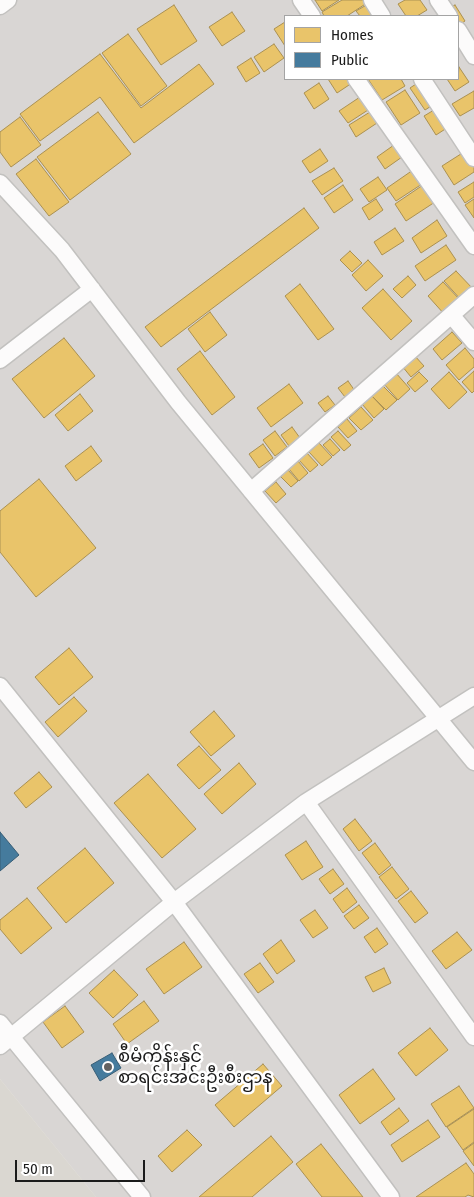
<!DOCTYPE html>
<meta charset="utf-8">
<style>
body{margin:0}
#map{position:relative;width:474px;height:1197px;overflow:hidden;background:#eae7e2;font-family:"Fira Sans Condensed",sans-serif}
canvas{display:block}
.legend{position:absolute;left:284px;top:15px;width:175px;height:65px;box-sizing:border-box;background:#fff;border:1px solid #a4a4a4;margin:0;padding:6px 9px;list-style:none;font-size:15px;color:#1b1b1b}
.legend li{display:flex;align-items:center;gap:10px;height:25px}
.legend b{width:25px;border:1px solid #a4a4a4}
.scale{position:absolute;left:15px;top:1160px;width:130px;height:22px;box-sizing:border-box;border:2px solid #1b1b1b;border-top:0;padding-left:6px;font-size:15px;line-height:18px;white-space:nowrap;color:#1b1b1b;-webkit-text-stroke:4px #fff;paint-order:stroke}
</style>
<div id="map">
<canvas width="474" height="1197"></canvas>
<ul class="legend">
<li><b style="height:14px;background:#e9c46a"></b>Homes</li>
<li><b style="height:14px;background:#457b9d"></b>Public</li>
</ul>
<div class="scale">50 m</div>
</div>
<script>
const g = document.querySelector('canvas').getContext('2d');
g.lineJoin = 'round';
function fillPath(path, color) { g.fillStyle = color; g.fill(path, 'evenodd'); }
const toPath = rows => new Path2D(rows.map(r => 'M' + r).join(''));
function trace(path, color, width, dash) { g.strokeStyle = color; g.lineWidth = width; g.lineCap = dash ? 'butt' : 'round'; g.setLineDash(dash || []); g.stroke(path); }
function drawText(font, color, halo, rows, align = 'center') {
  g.font = font + ' "Fira Sans Condensed","Noto Sans Myanmar",sans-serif'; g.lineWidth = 5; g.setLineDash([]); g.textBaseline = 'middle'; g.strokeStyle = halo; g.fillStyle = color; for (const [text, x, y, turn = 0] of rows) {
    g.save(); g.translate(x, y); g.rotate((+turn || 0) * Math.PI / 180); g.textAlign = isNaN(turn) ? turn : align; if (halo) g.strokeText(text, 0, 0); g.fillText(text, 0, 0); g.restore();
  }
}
const residential = toPath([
 [0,0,474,0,474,1197,96,1197,0,1079],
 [285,16,458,16,458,79,285,79]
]);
const airport = toPath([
 [0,1079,96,1197,0,1197]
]);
const homes = toPath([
 [315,0,339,0,322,11,315,0],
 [342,0,369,0,370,1,347,16,324,16,322,12,342,0],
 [405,0,420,0,427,10,417,16,406,16,398,4,405,0],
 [370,3,379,16,360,16,356,11,370,3],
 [174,5,197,41,161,65,137,29,174,5],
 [455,5,465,21,458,26,458,16,437,16,455,5],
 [232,12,245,31,222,46,209,27,232,12],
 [285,22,285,46,274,29,285,22],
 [128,34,167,86,141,106,102,53,128,34],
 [274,44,284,58,264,72,254,57,274,44],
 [100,54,141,108,199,64,214,84,134,143,100,97,40,141,20,114,100,54],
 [251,58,260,73,246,82,237,67,251,58],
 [459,67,469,82,455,91,447,79,458,79,459,67],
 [328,79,354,79,355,81,337,93,328,79],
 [368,79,401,79,405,86,382,100,368,79],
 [422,80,436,103,425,110,410,88,422,80],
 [319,83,329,99,314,109,304,93,319,83],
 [405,90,420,113,401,125,386,102,405,90],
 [474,91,474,108,460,116,452,104,474,91],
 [360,97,368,110,348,123,339,111,360,97],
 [439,107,450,126,436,135,424,116,439,107],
 [98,112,131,154,70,200,37,157,98,112],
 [370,112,377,123,356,137,349,125,370,112],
 [20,117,41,145,11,167,0,152,0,132,20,117],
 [394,145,402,157,385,169,377,157,394,145],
 [320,149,328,161,310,173,302,161,320,149],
 [464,152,474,167,474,172,454,185,442,166,464,152],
 [36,159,69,202,49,216,16,174,36,159],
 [334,168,343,181,322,195,312,181,334,168],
 [413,170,422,184,396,201,387,188,413,170],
 [378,177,387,190,369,202,360,189,378,177],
 [474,182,474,197,465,203,458,192,474,182],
 [343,185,353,200,334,213,324,198,343,185],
 [423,185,435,202,406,221,395,204,423,185],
 [376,199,383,210,369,220,362,208,376,199],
 [474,199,474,218,465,205,474,199],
 [304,208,319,228,161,347,145,327,304,208],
 [437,220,447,236,421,253,412,238,437,220],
 [395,228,404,241,382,255,374,242,395,228],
 [446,245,456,260,425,281,415,266,446,245],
 [350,251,362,263,352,272,340,260,350,251],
 [368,260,383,276,366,291,352,275,368,260],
 [456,271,474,290,462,301,444,281,456,271],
 [408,276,416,285,402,298,393,289,408,276],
 [443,282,461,301,445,315,428,296,443,282],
 [300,284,334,329,318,340,285,296,300,284],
 [383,289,412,321,391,340,362,308,383,289],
 [210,312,227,335,205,352,188,329,210,312],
 [452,332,462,343,442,360,433,349,452,332],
 [64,338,95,376,44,418,12,379,64,338],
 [465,348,474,359,474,367,459,380,446,365,465,348],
 [200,351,235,397,212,415,177,369,200,351],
 [414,355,424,366,411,377,402,366,414,355],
 [474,371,474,391,472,393,462,382,474,371],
 [419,372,428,381,415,392,407,383,419,372],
 [449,372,467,392,449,409,431,389,449,372],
 [396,373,410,389,398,400,384,384,396,373],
 [348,381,355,391,345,397,338,388,348,381],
 [289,384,303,403,271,427,257,408,289,384],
 [382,385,397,400,386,410,371,395,382,385],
 [80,394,93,411,68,431,55,415,80,394],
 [371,395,384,409,374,418,362,404,371,395],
 [328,396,335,405,325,412,318,403,328,396],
 [361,407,373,420,361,430,349,418,361,407],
 [347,419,357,431,348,438,338,427,347,419],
 [292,427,300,438,289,446,281,435,292,427],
 [275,431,287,447,275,456,263,440,275,431],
 [338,431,351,445,344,451,331,437,338,431],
 [330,439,340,450,333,456,323,445,330,439],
 [319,443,332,457,322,466,309,452,319,443],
 [263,444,273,458,259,468,249,454,263,444],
 [91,446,102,461,76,481,65,466,91,446],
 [306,452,318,465,310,472,298,459,306,452],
 [298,461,308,473,299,481,289,469,298,461],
 [288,470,298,481,291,487,281,477,288,470],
 [39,479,96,548,36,597,0,552,0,511,39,479],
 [276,482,286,494,276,503,265,491,276,482],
 [69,648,93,677,59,705,35,677,69,648],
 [74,697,87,711,58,737,45,722,74,697],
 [214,711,235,736,211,756,190,732,214,711],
 [199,746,221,770,199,789,177,765,199,746],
 [239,763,256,784,222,814,204,794,239,763],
 [39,772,52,787,26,808,14,793,39,772],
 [148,774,196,829,162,858,114,803,148,774],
 [355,819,372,841,359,851,343,829,355,819],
 [306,841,323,867,302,880,285,855,306,841],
 [375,843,391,865,379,875,362,853,375,843],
 [85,848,114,883,66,923,37,888,85,848],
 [392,867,409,889,396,899,379,877,392,867],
 [333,869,344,884,330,894,319,879,333,869],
 [347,888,357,902,343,913,333,899,347,888],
 [411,891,428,913,415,923,398,901,411,891],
 [27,898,52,928,21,954,0,929,0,920,27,898],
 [359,905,369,918,354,929,344,916,359,905],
 [315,910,328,928,313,938,300,920,315,910],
 [377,928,388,944,375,953,364,937,377,928],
 [457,932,472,950,446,969,432,951,457,932],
 [281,940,295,961,277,974,263,954,281,940],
 [184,942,202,967,164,994,146,969,184,942],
 [260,963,274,982,258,993,244,974,260,963],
 [384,968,391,983,373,992,365,977,384,968],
 [114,970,138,995,113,1018,89,993,114,970],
 [144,1001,159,1021,127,1044,113,1024,144,1001],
 [65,1006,84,1032,62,1048,43,1022,65,1006],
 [430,1028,448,1050,416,1076,398,1053,430,1028],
 [263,1064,282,1086,234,1127,215,1105,263,1064],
 [373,1069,395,1099,360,1124,339,1095,373,1069],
 [459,1086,474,1108,446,1127,431,1104,459,1086],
 [399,1108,409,1121,390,1135,381,1122,399,1108],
 [474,1109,474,1142,463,1150,447,1127,474,1109],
 [428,1120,440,1137,402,1162,391,1145,428,1120],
 [187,1130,202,1145,172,1172,158,1156,187,1130],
 [271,1136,293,1162,252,1197,199,1197,271,1136],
 [474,1143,474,1166,463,1151,474,1143],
 [321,1144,363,1197,322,1197,296,1164,321,1144],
 [466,1163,474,1174,474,1197,468,1195,465,1197,416,1197,466,1163]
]);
const public = toPath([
 [0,832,19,855,0,871,0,832],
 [112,1053,121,1068,100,1081,91,1065,112,1053]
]);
const minor = toPath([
 [301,0,312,16],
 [372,0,382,16],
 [438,0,449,16],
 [0,6,8,0],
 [458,30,474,56],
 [356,79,474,246],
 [422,79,474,158],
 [0,183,62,250,178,402,474,762],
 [452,316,474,342],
 [0,360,92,289],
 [251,491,474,295],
 [0,686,174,902,391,1197],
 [306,802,474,1037],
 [0,1023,142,1197],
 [0,1046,174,902,306,802,474,696]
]);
const markers = [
 [108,1067,5,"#636261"]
];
const poiNames = [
 ["စီမံကိန်းနှင့်",118,1057],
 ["စာရင်းအင်းဦးစီးဌာန",118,1078]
];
fillPath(residential, '#d9d6d4');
fillPath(airport, '#dad7d1');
fillPath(homes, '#e9c46a');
trace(homes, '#ab9152', 1);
fillPath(public, '#457b9d');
trace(public, '#385e76', 1);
trace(minor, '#c2c1bf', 19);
trace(minor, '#fcfbfb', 16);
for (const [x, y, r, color] of markers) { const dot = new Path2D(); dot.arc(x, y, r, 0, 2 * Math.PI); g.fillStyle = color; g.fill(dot); trace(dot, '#fff', 2); }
drawText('18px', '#1b1b1b', '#fff', poiNames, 'left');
</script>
